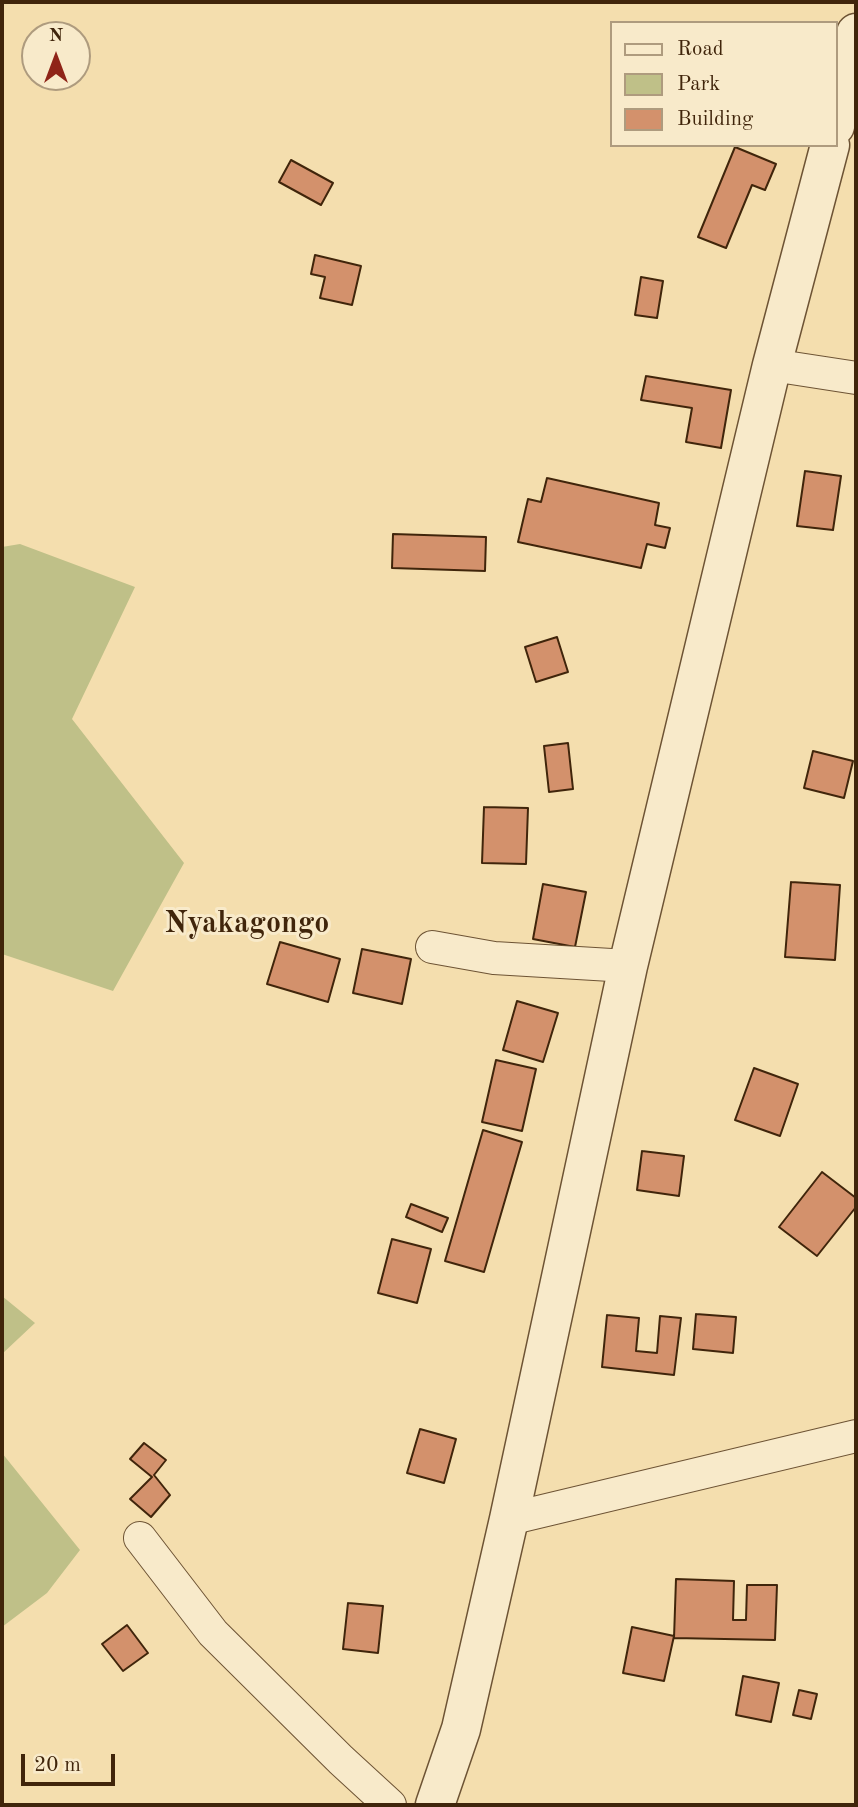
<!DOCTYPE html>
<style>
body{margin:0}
#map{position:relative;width:858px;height:1807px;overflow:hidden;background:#f4deae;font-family:"Old Standard TT",serif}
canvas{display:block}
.frame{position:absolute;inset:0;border:4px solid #40250b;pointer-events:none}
.legend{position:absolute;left:610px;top:21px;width:228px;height:126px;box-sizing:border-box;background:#f8eaca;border:2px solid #ae9b7e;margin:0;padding:9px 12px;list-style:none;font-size:21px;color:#40250b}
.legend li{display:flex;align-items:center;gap:14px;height:35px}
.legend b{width:35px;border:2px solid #ae9b7e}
.north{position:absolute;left:21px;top:21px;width:70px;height:70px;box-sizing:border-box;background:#f8eaca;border:2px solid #ae9b7e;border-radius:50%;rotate:0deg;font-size:19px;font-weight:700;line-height:28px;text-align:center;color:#40250b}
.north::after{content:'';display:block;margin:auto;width:24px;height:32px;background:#8f2418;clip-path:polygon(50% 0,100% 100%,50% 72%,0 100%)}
.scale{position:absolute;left:21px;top:1754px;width:94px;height:32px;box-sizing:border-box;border:4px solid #40250b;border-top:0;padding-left:9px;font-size:21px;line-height:24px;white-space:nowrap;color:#40250b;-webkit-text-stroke:5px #f8eaca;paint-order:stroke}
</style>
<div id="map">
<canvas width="858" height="1807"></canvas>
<div class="frame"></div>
<ul class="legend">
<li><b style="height:9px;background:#f8eaca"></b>Road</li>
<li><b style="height:19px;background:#bfc088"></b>Park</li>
<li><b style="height:19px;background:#d3916c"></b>Building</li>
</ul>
<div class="north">N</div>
<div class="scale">20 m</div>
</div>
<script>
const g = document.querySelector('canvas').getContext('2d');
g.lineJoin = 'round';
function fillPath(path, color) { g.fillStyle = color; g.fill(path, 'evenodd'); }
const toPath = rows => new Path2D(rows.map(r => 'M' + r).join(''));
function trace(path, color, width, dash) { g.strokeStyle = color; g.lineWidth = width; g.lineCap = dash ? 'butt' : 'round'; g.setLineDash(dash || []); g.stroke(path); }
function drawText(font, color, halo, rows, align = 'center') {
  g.font = font + ' "Old Standard TT",serif'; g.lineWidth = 6; g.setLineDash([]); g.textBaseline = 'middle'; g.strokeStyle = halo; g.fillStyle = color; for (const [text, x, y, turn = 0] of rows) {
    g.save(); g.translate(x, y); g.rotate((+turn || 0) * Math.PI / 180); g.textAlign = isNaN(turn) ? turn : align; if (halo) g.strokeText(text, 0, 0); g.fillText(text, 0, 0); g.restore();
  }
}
const green = toPath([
 [20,544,135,587,72,719,184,863,113,991,2,954,2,547],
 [2,1296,35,1323,2,1354],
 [2,1453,80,1550,47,1593,2,1627]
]);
const building = toPath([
 [735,147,776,164,765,190,752,185,726,248,698,237,735,147],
 [291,160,333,183,321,205,279,182,291,160],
 [315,255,361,266,352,305,320,298,325,277,311,274,315,255],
 [641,277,663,281,657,318,635,315,641,277],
 [646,376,731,390,721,448,686,442,692,408,641,400,646,376],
 [805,471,841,476,833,530,797,526,805,471],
 [547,478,659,503,655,525,670,528,665,548,647,544,641,568,518,542,528,499,541,502,547,478],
 [393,534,486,537,485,571,392,568,393,534],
 [557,637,568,672,536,682,525,647,557,637],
 [568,743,573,789,549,792,544,746,568,743],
 [813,751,853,761,844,798,804,788,813,751],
 [484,807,528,808,526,864,482,863,484,807],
 [791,882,840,885,835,960,785,957,791,882],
 [543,884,586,892,575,947,533,939,543,884],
 [280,942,340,959,328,1002,267,984,280,942],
 [362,949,411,959,402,1004,353,993,362,949],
 [517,1001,558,1013,543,1062,503,1050,517,1001],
 [496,1060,536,1069,522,1131,482,1122,496,1060],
 [754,1068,798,1084,780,1136,735,1120,754,1068],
 [483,1130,522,1142,484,1272,445,1261,483,1130],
 [642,1151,684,1156,679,1196,637,1190,642,1151],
 [822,1172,856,1198,856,1207,817,1256,779,1227,822,1172],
 [411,1204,448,1218,442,1232,406,1217,411,1204],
 [392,1239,431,1249,417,1303,378,1293,392,1239],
 [696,1314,736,1317,733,1353,693,1349,696,1314],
 [607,1315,639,1318,636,1351,657,1353,660,1316,681,1318,674,1375,602,1367,607,1315],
 [420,1429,456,1439,444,1483,407,1473,420,1429],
 [144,1443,166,1460,154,1475,170,1495,151,1517,130,1499,152,1477,130,1459,144,1443],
 [676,1579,734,1581,733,1620,746,1620,747,1585,777,1585,775,1640,674,1638,676,1579],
 [348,1603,383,1606,378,1653,343,1649,348,1603],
 [127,1625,148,1653,123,1671,102,1644,127,1625],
 [632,1627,674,1636,664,1681,623,1673,632,1627],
 [743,1676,779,1683,771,1722,736,1715,743,1676],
 [799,1690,817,1694,811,1719,793,1715,799,1690]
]);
const minor = toPath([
 [772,365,856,378],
 [432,947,494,958,628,966],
 [509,1519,856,1436],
 [140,1538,213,1633,341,1760,390,1805]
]);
const tertiary = toPath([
 [835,126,856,33],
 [435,1805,461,1729,509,1519,628,966,772,365,830,145]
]);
const quarterNames = [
 ["Nyakagongo",247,924]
];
fillPath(green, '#bfc088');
fillPath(building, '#d3916c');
trace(building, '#40250b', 2);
trace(minor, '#6d5334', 34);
trace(tertiary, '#6d5334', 41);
trace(minor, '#f8eaca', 32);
trace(tertiary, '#f8eaca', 38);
drawText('bold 30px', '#40250b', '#f8eaca', quarterNames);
</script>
